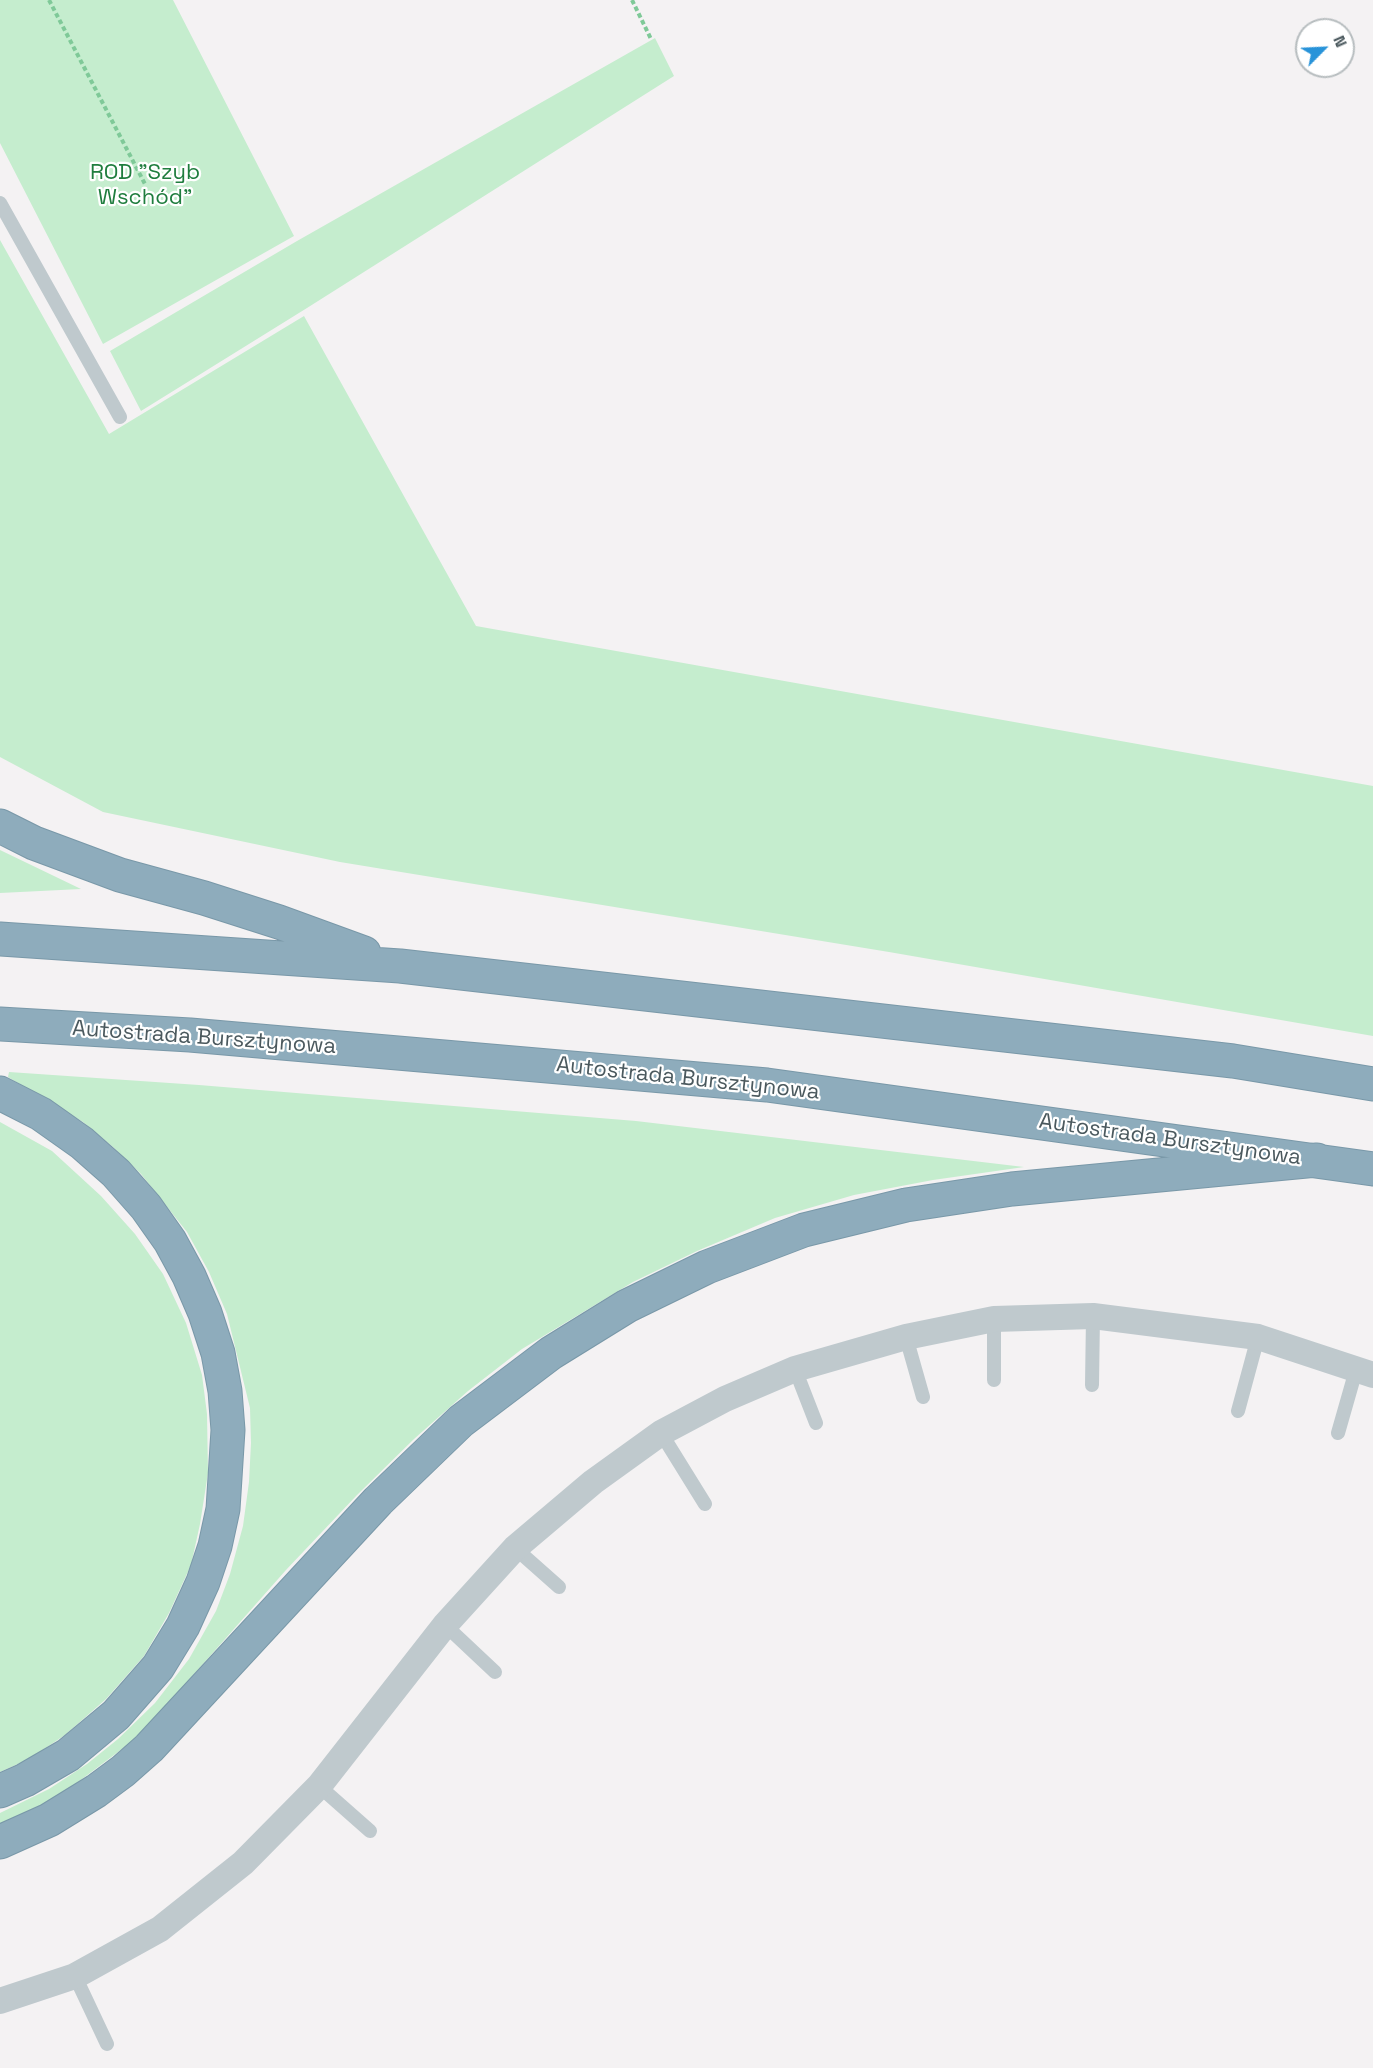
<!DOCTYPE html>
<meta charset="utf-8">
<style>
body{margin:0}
#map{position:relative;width:1373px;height:2068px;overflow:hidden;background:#f4f2f3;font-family:"Space Grotesk",sans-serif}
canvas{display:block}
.north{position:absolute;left:1295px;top:18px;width:60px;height:60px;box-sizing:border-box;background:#fff;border:2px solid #b7bdbf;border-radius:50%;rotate:66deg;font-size:16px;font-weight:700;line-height:24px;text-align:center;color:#4b595e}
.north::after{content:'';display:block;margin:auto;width:21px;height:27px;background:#2893d9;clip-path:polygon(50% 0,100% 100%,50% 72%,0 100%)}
</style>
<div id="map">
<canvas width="1373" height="2068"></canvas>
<div class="north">N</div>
</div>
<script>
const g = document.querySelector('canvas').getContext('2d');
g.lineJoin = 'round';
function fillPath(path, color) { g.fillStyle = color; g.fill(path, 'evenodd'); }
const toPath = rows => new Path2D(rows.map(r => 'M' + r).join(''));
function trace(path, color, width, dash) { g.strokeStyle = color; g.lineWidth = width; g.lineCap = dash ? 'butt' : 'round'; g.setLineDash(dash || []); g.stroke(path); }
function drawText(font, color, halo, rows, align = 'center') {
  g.font = font + ' "Space Grotesk",sans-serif'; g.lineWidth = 4.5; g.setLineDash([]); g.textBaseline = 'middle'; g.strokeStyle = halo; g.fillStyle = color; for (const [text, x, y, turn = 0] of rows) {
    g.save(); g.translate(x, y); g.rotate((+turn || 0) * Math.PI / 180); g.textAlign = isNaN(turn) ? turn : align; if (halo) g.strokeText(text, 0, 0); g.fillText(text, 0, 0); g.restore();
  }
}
const green = toPath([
 [0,0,173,0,294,236,103,344,0,143],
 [655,38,674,76,307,308,141,411,110,351,297,241],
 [0,240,109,434,304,316,476,626,1373,786,1373,1036,889,952,340,862,103,812,0,757],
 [0,850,81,889,0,893],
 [9,1072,199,1085,636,1121,1024,1167,933,1180,854,1195,775,1218,697,1251,633,1282,522,1349,468,1391,414,1439,357,1495,286,1570,165,1707,130,1743,66,1791,27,1813,0,1825,0,1813,49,1789,87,1764,118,1739,155,1703,189,1659,216,1611,230,1574,243,1526,249,1482,251,1443,250,1408,227,1314,209,1272,187,1232,141,1174,113,1147,83,1122,8,1077],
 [0,1122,52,1151,101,1196,135,1234,163,1274,186,1323,202,1375,207,1414,208,1473,200,1524,191,1565,169,1613,144,1656,106,1699,65,1735,29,1759,0,1772]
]);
const path = toPath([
 [49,0,146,186],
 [632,0,651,39]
]);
const service = toPath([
 [0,203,120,417],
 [906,1337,923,1397],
 [795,1369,816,1423],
 [994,1380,994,1319],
 [1092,1385,1093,1316],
 [1238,1411,1258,1337],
 [661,1433,705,1504],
 [1338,1433,1356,1370],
 [515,1548,559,1587],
 [445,1625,495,1672],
 [319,1786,370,1831],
 [75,1976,107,2044]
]);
const minor = toPath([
 [0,2001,75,1976,160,1929,243,1863,319,1786,445,1625,515,1548,593,1482,661,1433,725,1399,795,1369,906,1337,994,1319,1093,1316,1258,1337,1373,1375]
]);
const motorway = toPath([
 [0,826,34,843,120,875,204,898,279,922,364,953],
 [0,939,400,966,1233,1061,1373,1084],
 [0,1024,190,1035,767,1085,1373,1169],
 [0,1093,41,1114,82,1143,116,1173,146,1207,170,1241,189,1276,205,1313,218,1353,225,1391,228,1430,223,1509,215,1546,203,1582,183,1626,158,1667,116,1715,68,1755,25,1780,0,1791],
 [0,1842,49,1820,96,1791,123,1771,149,1748,378,1501,461,1421,551,1353,627,1306,707,1267,804,1230,906,1205,1012,1189,1317,1160]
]);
const parkNames = [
 ["ROD \"Szyb",145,173],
 ["Wschód\"",145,198]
];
const streetNames = [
 ["Autostrada Bursztynowa",204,1038,4],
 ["Autostrada Bursztynowa",688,1079,6],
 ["Autostrada Bursztynowa",1170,1140,8]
];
fillPath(green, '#c5edce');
trace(motorway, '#7998a8', 35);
trace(path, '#7fc998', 4, [4.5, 3]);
trace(service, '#bfc9cd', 14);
trace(minor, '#bfc9cd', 26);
trace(motorway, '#8eacbc', 33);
drawText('22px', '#1f7d3e', '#fff', parkNames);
drawText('22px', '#4b595e', '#fff', streetNames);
</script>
